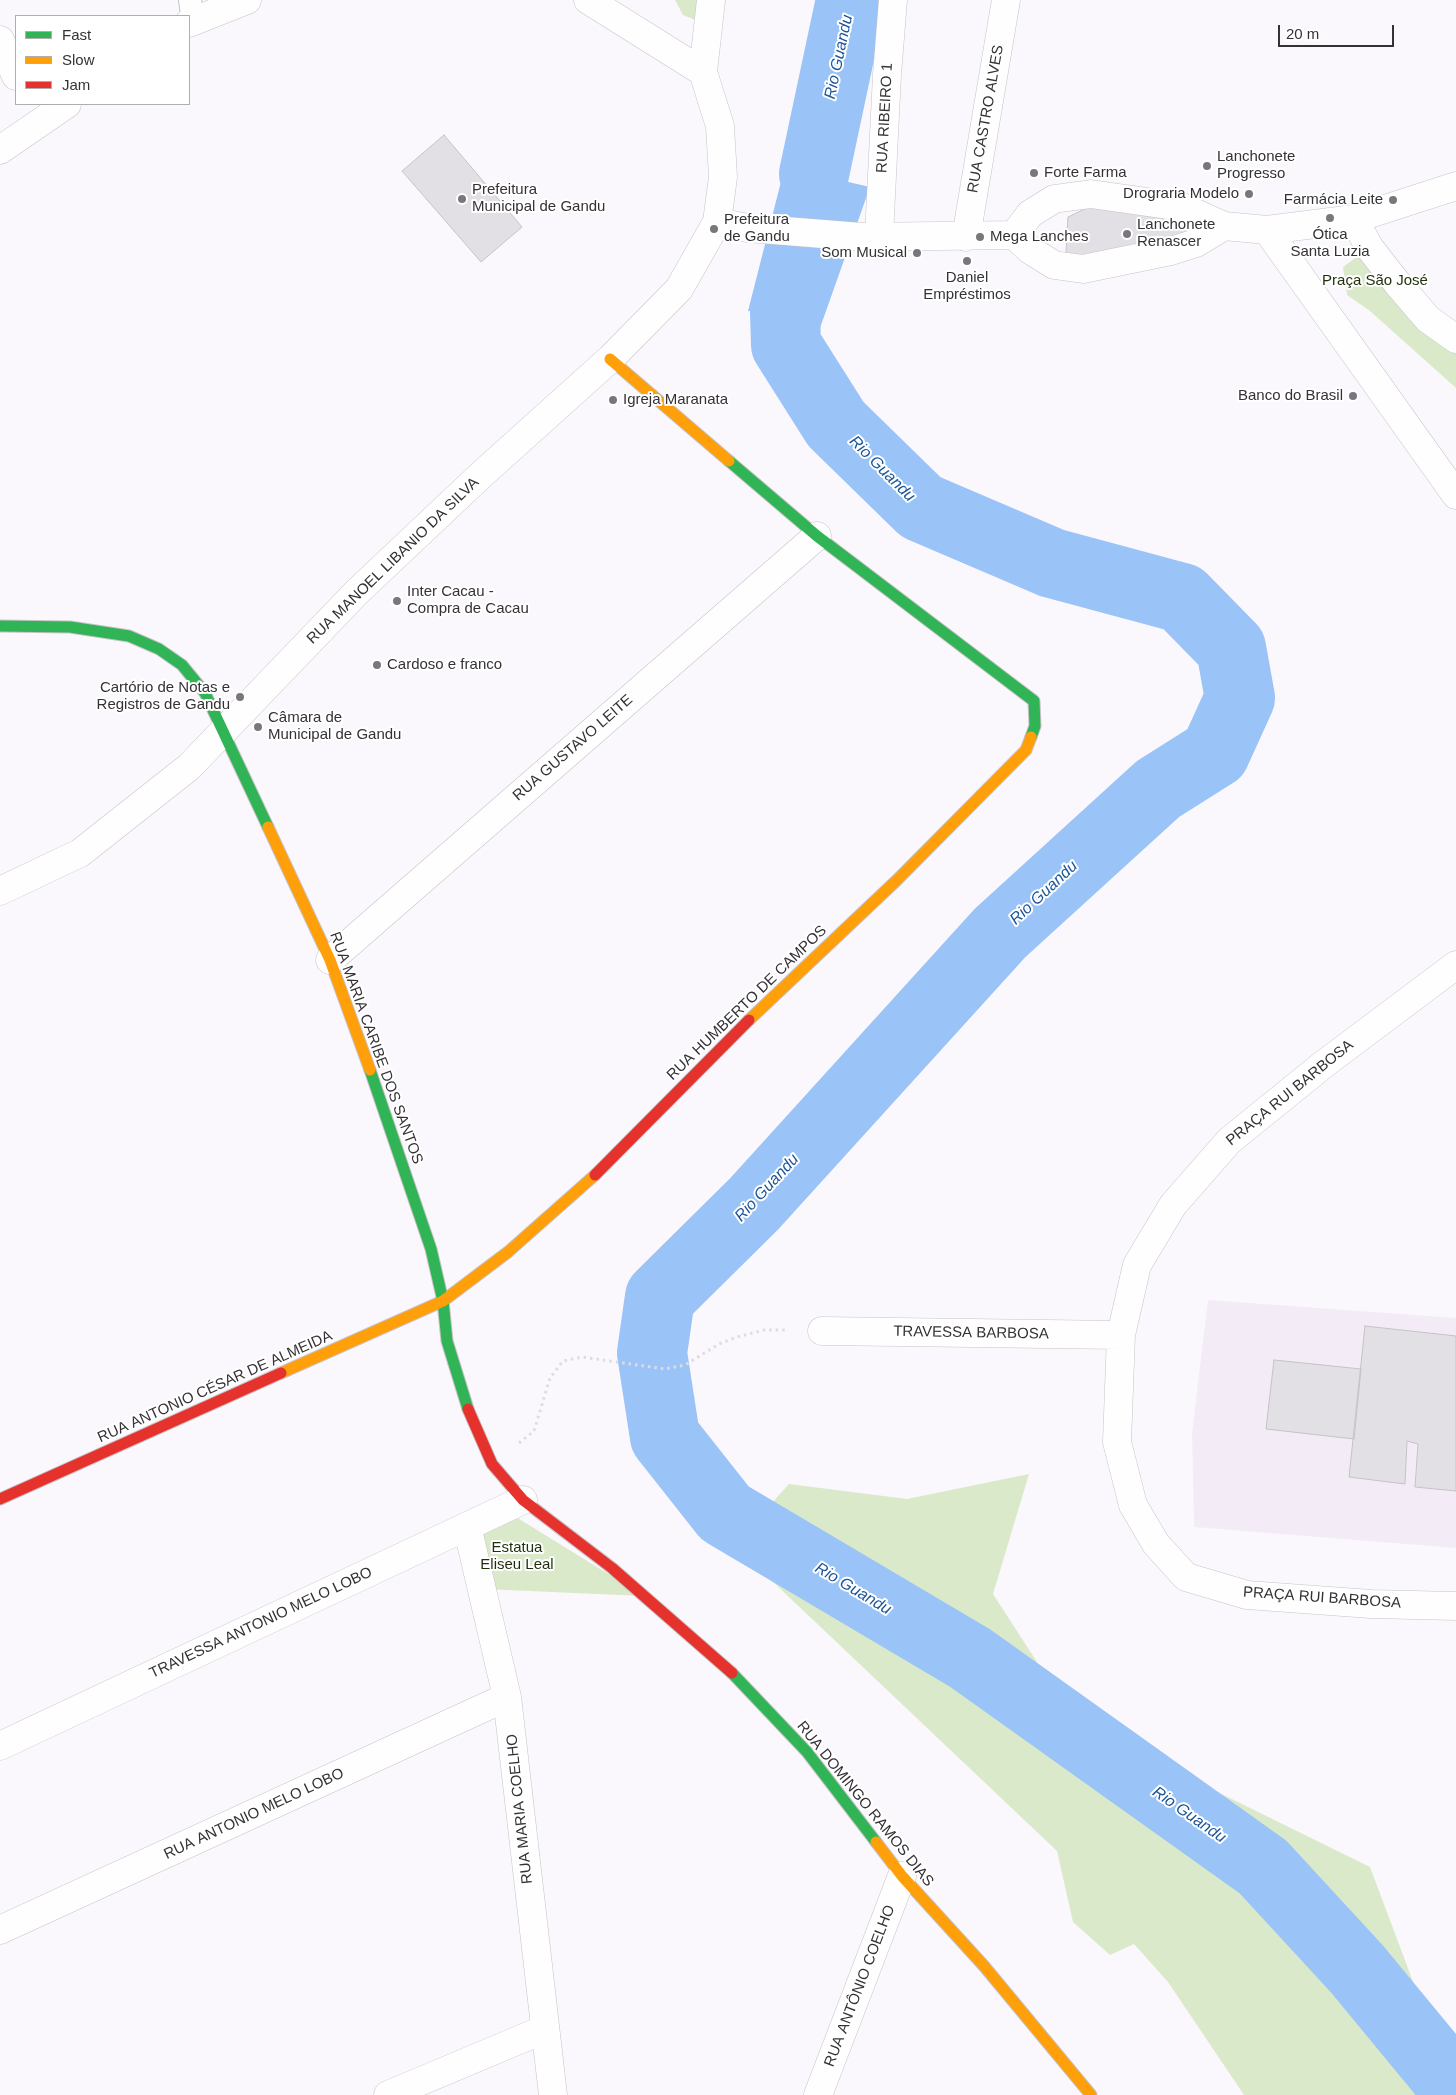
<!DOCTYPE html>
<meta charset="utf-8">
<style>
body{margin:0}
#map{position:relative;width:1456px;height:2095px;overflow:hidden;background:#fbf8fd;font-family:Helvetica,sans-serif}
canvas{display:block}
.legend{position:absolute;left:15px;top:15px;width:175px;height:90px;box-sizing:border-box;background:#fff;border:1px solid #aeadaf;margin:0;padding:6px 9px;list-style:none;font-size:15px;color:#353236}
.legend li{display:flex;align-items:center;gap:10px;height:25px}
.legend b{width:25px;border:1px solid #aeadaf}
.scale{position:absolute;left:1278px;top:25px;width:116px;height:22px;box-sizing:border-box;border:2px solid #353236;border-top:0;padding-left:6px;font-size:15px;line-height:18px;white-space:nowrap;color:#353236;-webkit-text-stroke:4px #fff;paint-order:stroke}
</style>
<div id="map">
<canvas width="1456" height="2095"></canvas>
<ul class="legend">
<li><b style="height:6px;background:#30b455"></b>Fast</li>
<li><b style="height:6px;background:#ff9f0a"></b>Slow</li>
<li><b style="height:6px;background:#e5322d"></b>Jam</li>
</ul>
<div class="scale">20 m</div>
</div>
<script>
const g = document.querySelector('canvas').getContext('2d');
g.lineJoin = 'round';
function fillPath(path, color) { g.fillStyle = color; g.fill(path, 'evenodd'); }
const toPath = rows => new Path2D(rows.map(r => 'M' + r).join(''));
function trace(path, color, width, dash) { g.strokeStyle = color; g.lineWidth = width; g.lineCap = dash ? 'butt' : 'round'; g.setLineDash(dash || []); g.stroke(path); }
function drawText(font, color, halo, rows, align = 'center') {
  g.font = font + ' Helvetica,sans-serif'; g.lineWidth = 4; g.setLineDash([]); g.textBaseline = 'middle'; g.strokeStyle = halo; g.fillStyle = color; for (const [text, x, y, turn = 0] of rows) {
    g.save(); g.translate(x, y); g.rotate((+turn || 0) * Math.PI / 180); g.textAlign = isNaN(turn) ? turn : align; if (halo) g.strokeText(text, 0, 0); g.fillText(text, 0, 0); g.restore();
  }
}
const built = toPath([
 [1208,1300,1456,1318,1456,1548,1194,1527,1192,1433]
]);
const green = toPath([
 [675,0,726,0,721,11,700,22,683,15],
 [1361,254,1456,345,1456,388,1370,311,1347,295,1343,267],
 [1029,1474,993,1594,1048,1679,1187,1777,1370,1867,1430,2027,1456,2061,1456,2095,1244,2095,1168,1982,1134,1944,1110,1955,1073,1922,1057,1851,734,1545,789,1484,907,1499],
 [503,1509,644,1596,483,1589,482,1532]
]);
const water = toPath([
 [784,170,814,174,870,187,815,342,785,312,748,311]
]);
const river = toPath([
 [814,174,851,0],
 [785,312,786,345,836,424,921,507,1052,563,1182,598,1231,648,1240,698,1215,753,1158,789,1000,933,754,1204,660,1297,652,1353,665,1437,725,1513,970,1658,1263,1867,1357,1969,1456,2089]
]);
const building = toPath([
 [444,135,522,227,481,262,402,171,444,135],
 [1093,205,1189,214,1189,230,1187,238,1074,261,1066,252,1068,217,1093,205],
 [1365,1326,1456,1336,1456,1491,1415,1487,1418,1444,1407,1441,1405,1484,1349,1477,1365,1326],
 [1274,1360,1361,1369,1354,1439,1266,1429,1274,1360]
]);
const path = toPath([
 [519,1443,534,1431,550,1378,563,1361,582,1357,665,1369,685,1365,719,1344,737,1337,764,1330,788,1330]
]);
const lane = toPath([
 [190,0,193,21]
]);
const street = toPath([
 [588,0,703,72],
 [189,23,247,0],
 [0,40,16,76],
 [0,150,67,104],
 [1354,219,1369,247,1397,283,1428,319,1456,339],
 [717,222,748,228,861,237,1014,235],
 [1267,230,1456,495],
 [1014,235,1030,214,1054,199,1091,194,1182,207,1224,226,1267,230,1354,219,1456,186],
 [1014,235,1030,250,1054,265,1083,269,1171,251,1196,243,1224,226],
 [879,236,887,75,893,0],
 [966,237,1006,0],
 [0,891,80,853,189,767,357,592,481,475,610,359,679,289,717,222,723,177,720,126,703,72,711,0],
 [330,960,817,536],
 [1456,965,1324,1064,1229,1141,1173,1205,1137,1265,1121,1335,1117,1442,1133,1505,1156,1544,1186,1577,1247,1595,1371,1604,1456,1606],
 [822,1331,1121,1335],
 [467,1526,507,1697,553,2095],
 [0,1746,523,1500],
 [0,1930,507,1697],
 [388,2095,545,2029],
 [818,2095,902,1876]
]);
const fast = toPath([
 [729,461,817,536,1034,701,1035,726,1031,737],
 [0,626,70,627,129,636,159,649,182,665,205,693,268,827],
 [370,1070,431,1249,443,1301,447,1341,468,1409],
 [732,1673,807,1752,876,1842]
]);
const slow = toPath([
 [610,359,729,461],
 [268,827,330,960,370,1070],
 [749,1020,897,880,1026,750,1031,737],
 [281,1373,443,1301,508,1252,595,1175],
 [876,1842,902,1876,984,1966,1091,2095]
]);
const jam = toPath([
 [595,1175,749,1020],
 [468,1409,492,1464,523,1500,612,1568,732,1673],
 [0,1499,281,1373]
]);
const markers = [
 [1207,166,5,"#7a777c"],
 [1034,173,5,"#7a777c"],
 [1249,194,5,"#7a777c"],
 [462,199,5,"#7a777c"],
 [1393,200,5,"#7a777c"],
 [1330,218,5,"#7a777c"],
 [714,229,5,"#7a777c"],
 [1127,234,5,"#7a777c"],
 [980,237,5,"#7a777c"],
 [917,253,5,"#7a777c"],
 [967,261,5,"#7a777c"],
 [1353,396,5,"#7a777c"],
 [613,400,5,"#7a777c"],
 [397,601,5,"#7a777c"],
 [377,665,5,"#7a777c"],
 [240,697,5,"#7a777c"],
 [258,727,5,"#7a777c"]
];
const streetNames = [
 ["RUA RIBEIRO 1",885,118,-87],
 ["RUA CASTRO ALVES",986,119,-80],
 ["RUA MANOEL LIBANIO DA SILVA",393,561,-44],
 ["RUA GUSTAVO LEITE",573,748,-41],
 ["RUA HUMBERTO DE CAMPOS",747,1003,-44],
 ["RUA MARIA CARIBE DOS SANTOS",376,1048,70],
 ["PRAÇA RUI BARBOSA",1290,1093,-39],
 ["TRAVESSA BARBOSA",971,1333,1],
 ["RUA ANTONIO CÉSAR DE ALMEIDA",215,1387,-24],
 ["PRAÇA RUI BARBOSA",1322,1598,4],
 ["TRAVESSA ANTONIO MELO LOBO",261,1623,-25],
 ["RUA DOMINGO RAMOS DIAS",865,1804,51],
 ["RUA MARIA COELHO",520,1809,-96],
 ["RUA ANTONIO MELO LOBO",254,1814,-25],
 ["RUA ANTÔNIO COELHO",860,1986,-69]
];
const poiNames = [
 ["Lanchonete",1217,157],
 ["Progresso",1217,174],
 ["Forte Farma",1044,173],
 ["Prefeitura",472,190],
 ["Municipal de Gandu",472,207],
 ["Drograria Modelo",1239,194,"right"],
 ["Farmácia Leite",1383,200,"right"],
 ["Prefeitura",724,220],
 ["de Gandu",724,237],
 ["Lanchonete",1137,225],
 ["Renascer",1137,242],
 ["Ótica",1330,235,"center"],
 ["Santa Luzia",1330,252,"center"],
 ["Mega Lanches",990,237],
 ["Som Musical",907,253,"right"],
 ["Daniel",967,278,"center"],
 ["Empréstimos",967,295,"center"],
 ["Banco do Brasil",1343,396,"right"],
 ["Igreja Maranata",623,400],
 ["Inter Cacau -",407,592],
 ["Compra de Cacau",407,609],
 ["Cardoso e franco",387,665],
 ["Cartório de Notas e",230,688,"right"],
 ["Registros de Gandu",230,705,"right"],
 ["Câmara de",268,718],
 ["Municipal de Gandu",268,735]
];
const parkNames = [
 ["Praça São José",1375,281],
 ["Estatua",517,1548],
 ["Eliseu Leal",517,1565]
];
const waterNames = [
 ["Rio Guandu",839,57,-78],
 ["Rio Guandu",882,469,45],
 ["Rio Guandu",1044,893,-43],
 ["Rio Guandu",767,1188,-47],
 ["Rio Guandu",853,1589,31],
 ["Rio Guandu",1189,1815,35]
];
fillPath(built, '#f3ecf7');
fillPath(green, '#d9e9c9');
fillPath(water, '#9ac3f8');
trace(river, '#9ac3f8', 70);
fillPath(building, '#e3e0e5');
trace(building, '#c6c3c7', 1);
trace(lane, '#c6c3c7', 24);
trace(street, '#c6c3c7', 29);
trace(fast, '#c6c3c7', 13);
trace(slow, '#c6c3c7', 13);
trace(jam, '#c6c3c7', 13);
trace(path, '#deddde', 3, [2.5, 4]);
trace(lane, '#fefeff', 22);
trace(street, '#fefeff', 28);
trace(fast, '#30b455', 11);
trace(slow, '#ff9f0a', 11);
trace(jam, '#e5322d', 11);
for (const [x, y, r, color] of markers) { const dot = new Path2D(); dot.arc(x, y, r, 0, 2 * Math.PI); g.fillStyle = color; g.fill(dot); trace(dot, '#fff', 2); }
drawText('15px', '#353236', '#fff', streetNames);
drawText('15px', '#353236', '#fff', poiNames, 'left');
drawText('15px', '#1f2f0a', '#fff', parkNames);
drawText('italic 16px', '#1b5598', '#fff', waterNames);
</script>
